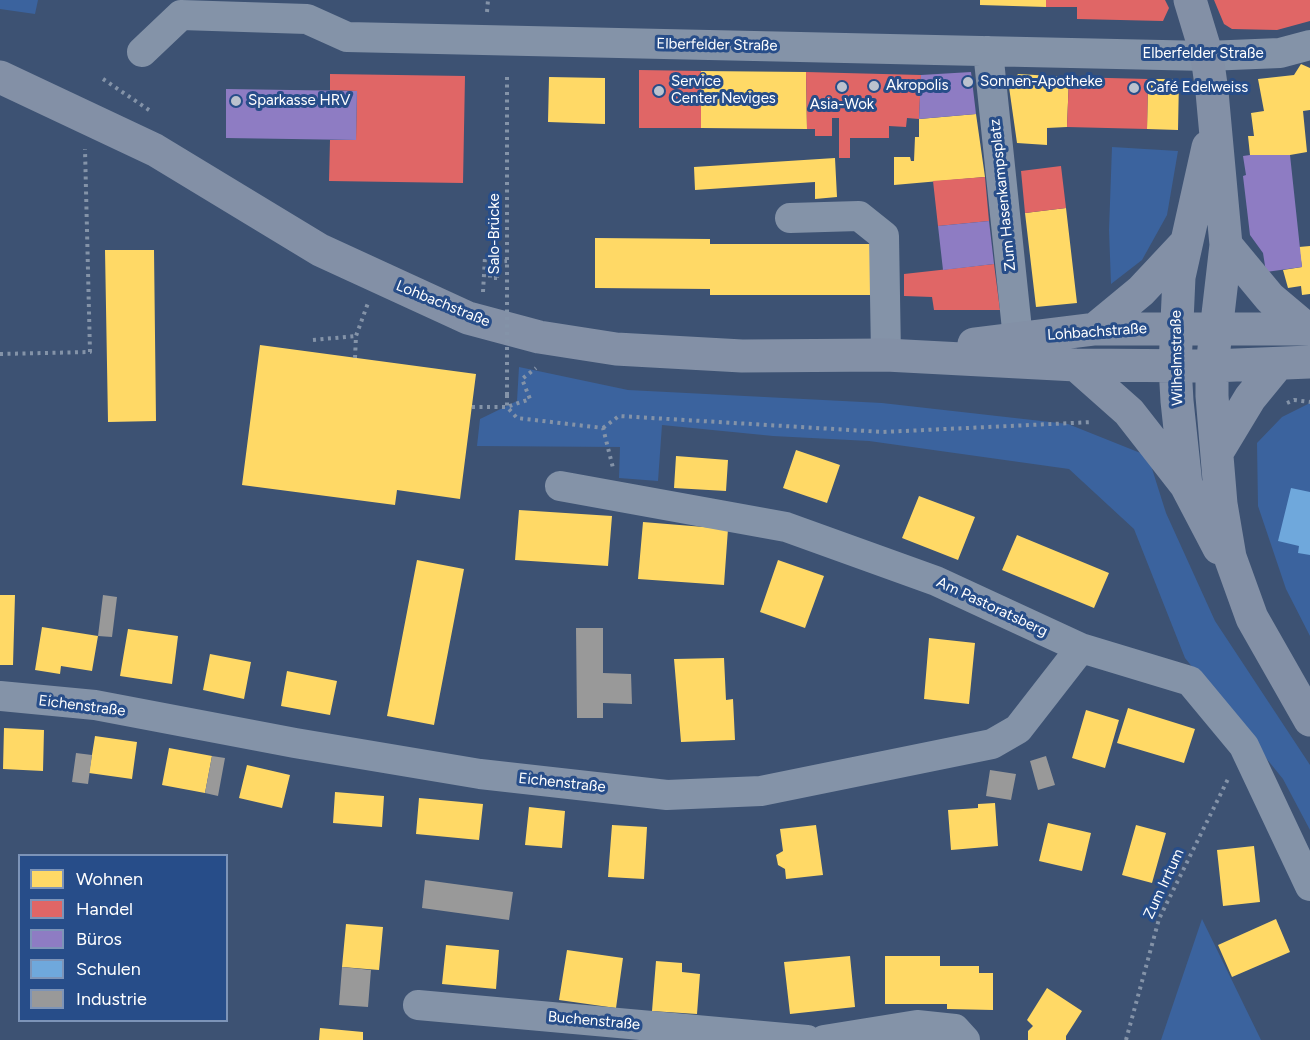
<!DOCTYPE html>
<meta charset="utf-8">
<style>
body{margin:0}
#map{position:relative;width:1310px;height:1040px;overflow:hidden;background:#3d5273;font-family:Figtree,sans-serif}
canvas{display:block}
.legend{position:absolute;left:18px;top:854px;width:210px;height:168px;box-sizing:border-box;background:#274d89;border:2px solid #7d94b8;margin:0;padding:8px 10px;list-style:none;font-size:18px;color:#fff}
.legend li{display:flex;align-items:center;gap:12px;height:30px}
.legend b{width:30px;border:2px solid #7d94b8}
</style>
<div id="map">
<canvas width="1310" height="1040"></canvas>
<ul class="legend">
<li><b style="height:16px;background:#ffd966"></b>Wohnen</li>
<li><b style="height:16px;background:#e06666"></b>Handel</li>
<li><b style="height:16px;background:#8e7cc3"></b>Büros</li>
<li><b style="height:16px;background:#6fa8dc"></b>Schulen</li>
<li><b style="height:16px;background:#999"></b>Industrie</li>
</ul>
</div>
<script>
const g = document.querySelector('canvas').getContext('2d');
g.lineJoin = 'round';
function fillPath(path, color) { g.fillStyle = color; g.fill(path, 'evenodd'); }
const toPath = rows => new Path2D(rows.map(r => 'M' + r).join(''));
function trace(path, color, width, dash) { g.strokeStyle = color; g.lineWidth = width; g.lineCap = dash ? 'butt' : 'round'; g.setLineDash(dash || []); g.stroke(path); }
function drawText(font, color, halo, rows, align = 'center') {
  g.font = font + ' Figtree,sans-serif'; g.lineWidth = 6; g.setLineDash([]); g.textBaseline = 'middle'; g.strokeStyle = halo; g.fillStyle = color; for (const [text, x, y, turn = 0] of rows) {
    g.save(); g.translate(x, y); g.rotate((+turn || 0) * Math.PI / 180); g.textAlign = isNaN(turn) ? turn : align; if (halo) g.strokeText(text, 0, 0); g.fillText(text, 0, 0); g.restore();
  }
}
const green = toPath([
 [0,0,38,0,35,14,0,9],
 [1112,147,1178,151,1167,215,1142,260,1111,284,1109,230],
 [519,367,628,390,882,403,1068,424,1148,456,1166,513,1215,621,1310,765,1310,830,1283,779,1185,658,1134,529,1069,469,869,441,773,436,662,425,658,481,619,478,620,447,477,446,480,419,517,401],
 [1310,403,1310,636,1286,589,1258,506,1257,443,1282,417],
 [1202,919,1261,1040,1161,1040]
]);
const homes = toPath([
 [980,0,1046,0,1046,7,980,5],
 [1301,64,1310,68,1310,110,1303,111,1307,152,1290,155,1250,155,1248,136,1254,136,1251,113,1264,111,1258,79,1294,75],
 [701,71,806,72,807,129,701,128],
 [1018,74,1069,77,1067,127,1047,128,1047,145,1017,143,1009,87],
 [549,77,605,78,605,124,548,122],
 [1148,79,1179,79,1178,130,1147,129],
 [976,114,985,177,894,185,894,157,910,157,911,161,914,161,915,137,919,137,919,119],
 [835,158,837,197,815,199,815,182,695,190,694,167],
 [1066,208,1077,303,1036,307,1025,213],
 [595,238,710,239,710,244,881,244,881,295,710,295,710,289,595,288],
 [1310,246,1310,294,1302,295,1301,286,1288,288,1283,270,1302,267,1299,247],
 [105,250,154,250,156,421,108,422],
 [260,345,476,374,460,499,397,490,395,505,242,485],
 [796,450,840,465,827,503,783,488],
 [676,456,728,460,726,491,674,488],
 [919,496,975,517,958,560,902,538],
 [519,510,612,516,608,566,515,560],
 [643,522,728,529,724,585,638,579],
 [1017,535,1109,573,1094,608,1002,570],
 [417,560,464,569,434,725,387,716],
 [778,560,824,576,805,628,760,612],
 [0,595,15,595,13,665,0,665],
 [42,627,98,636,92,671,61,666,60,674,35,670],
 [128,629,178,636,172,684,120,676],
 [929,638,975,643,969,704,924,699],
 [210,654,251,662,244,699,203,690],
 [724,658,726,700,733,699,735,740,681,742,674,659],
 [287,671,337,681,330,715,281,706],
 [1128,708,1195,729,1184,763,1117,743],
 [1086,710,1119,720,1105,768,1072,758],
 [4,728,44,730,43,771,3,769],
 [95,736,137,742,132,779,89,773],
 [169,748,212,756,205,793,162,785],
 [247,765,290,775,282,808,239,798],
 [335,792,384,796,382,827,333,823],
 [419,798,483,804,479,840,416,834],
 [995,803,998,846,951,850,948,810,978,808,978,804],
 [529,807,565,811,562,848,525,845],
 [1048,823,1091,833,1082,871,1039,861],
 [612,825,647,827,644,879,608,877],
 [816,825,823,875,786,879,785,869,778,865,776,855,783,851,780,829],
 [1136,825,1166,833,1152,883,1122,875],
 [1254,846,1260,902,1223,906,1217,850],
 [1276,919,1290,952,1232,977,1218,945],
 [346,924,383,927,379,970,342,967],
 [446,945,499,950,496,989,442,984],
 [567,950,623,958,616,1008,559,1000],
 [850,956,855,1007,790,1014,784,962],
 [885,956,940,956,940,966,979,966,979,973,993,973,993,1010,947,1009,947,1004,885,1004],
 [656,961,682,963,682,972,700,974,697,1014,652,1011],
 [1047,988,1082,1011,1066,1036,1066,1040,1028,1040,1028,1031,1033,1026,1027,1020],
 [320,1028,363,1032,363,1040,319,1040]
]);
const shops = toPath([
 [1046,0,1165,0,1169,8,1163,21,1077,19,1077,7,1046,7],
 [1214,0,1310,0,1310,21,1277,30,1232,29,1224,24],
 [639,70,701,71,701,128,639,128],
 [806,72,921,75,919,119,907,118,906,127,889,126,889,138,850,138,850,158,839,158,839,118,832,118,832,136,815,136,815,129,807,129],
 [330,74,465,76,463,183,329,181,330,140,356,140,357,91,330,90],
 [1069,77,1148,79,1147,129,1067,127],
 [1061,166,1066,208,1025,213,1021,171],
 [985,177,989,221,938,226,933,181],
 [994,264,1000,310,934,310,932,297,904,296,904,274]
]);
const offices = toPath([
 [971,72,976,114,919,119,921,75],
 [226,89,357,91,356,140,226,138],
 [1250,155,1290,155,1302,267,1266,272,1263,253,1250,235,1243,176,1246,175,1243,156],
 [989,221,994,264,943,270,938,226]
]);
const schools = toPath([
 [1291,488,1310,492,1310,555,1298,553,1299,546,1278,541]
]);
const industry = toPath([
 [103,595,117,597,112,637,98,636],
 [576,628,603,628,603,673,631,674,632,704,603,703,603,718,577,718],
 [76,753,92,755,88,784,72,782],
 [212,756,225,758,218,796,205,793],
 [1046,756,1055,785,1038,790,1030,761],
 [990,770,1016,774,1011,800,986,796],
 [425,880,513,892,509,920,422,908],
 [342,967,371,970,368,1007,339,1005]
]);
const path = toPath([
 [487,12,488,0],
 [103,79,152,112],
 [483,292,485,257,496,256,497,278],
 [313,340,356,336],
 [0,354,90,352,85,149],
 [355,358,356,336,368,303],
 [507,395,507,407,517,418,603,428,613,468],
 [1287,403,1294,400,1310,402],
 [472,407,507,407,530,399,522,379,536,368],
 [603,428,619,416,883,432,1093,422],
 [1126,1040,1159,919,1228,779]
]);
const minor = toPath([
 [988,51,1018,339],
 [142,52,181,15,307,19,347,37,1207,56,1280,53,1310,45],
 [790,218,859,216,884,236,886,355],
 [560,486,786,527,936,581,1081,648,1190,681,1244,746,1310,886],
 [0,696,95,705,295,743,480,774,667,795,761,791,992,744,1018,729,1081,648],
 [418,1005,807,1040],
 [824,1040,917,1025,955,1029,965,1040]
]);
const major = toPath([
 [1190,0,1207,56,1212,92,1226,245,1212,366,1212,396,1221,504,1230,557,1252,618,1310,720],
 [0,77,155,150,320,250,468,318,539,337,616,349,742,356,886,355,1076,365,1212,366,1310,362],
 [1208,147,1179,277,1175,366,1177,401,1186,485,1219,548],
 [1226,245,1270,298,1307,329],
 [1095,329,1141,291,1185,244],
 [974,344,1095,329,1310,329],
 [1076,365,1129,412,1186,485],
 [1218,451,1250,398,1277,365]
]);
const pathBridge = toPath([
 [497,278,490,278,490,262,507,261],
 [507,395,507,73]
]);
const markers = [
 [968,82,6,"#bbc2ce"],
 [874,86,6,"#bbc2ce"],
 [842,87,6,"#bbc2ce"],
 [1134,88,6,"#bbc2ce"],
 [659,91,6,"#bbc2ce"],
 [236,101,6,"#bbc2ce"]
];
const streetNames = [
 ["Elberfelder Straße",717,45,1],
 ["Elberfelder Straße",1203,54],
 ["Zum Hasenkampsplatz",1003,195,-96],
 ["Salo-Brücke",495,234,-90],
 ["Lohbachstraße",443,304,22],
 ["Lohbachstraße",1097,332,-4],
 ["Wilhelmstraße",1177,358,-91],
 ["Am Pastoratsberg",992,607,25],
 ["Eichenstraße",82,706,7],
 ["Eichenstraße",562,783,6],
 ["Zum Irrtum",1164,884,-65],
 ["Buchenstraße",594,1021,5]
];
const poiNames = [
 ["Service",671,82],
 ["Center Neviges",671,99],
 ["Sonnen-Apotheke",980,82],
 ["Akropolis",886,86],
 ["Café Edelweiss",1146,88],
 ["Sparkasse HRV",248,101],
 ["Asia-Wok",842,105,"center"]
];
fillPath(green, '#3b639e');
fillPath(homes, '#ffd966');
fillPath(shops, '#e06666');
fillPath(offices, '#8e7cc3');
fillPath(schools, '#6fa8dc');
fillPath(industry, '#999');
trace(path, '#8493a8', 4, [3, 4.5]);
trace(minor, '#8493a8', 30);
trace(major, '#8390a6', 33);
trace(pathBridge, '#8493a8', 4, [3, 4.5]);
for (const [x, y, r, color] of markers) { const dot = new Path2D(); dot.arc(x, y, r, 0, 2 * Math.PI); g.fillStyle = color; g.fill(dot); trace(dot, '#274d89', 2); }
drawText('15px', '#fff', '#274d89', streetNames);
drawText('15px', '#fff', '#274d89', poiNames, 'left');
</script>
